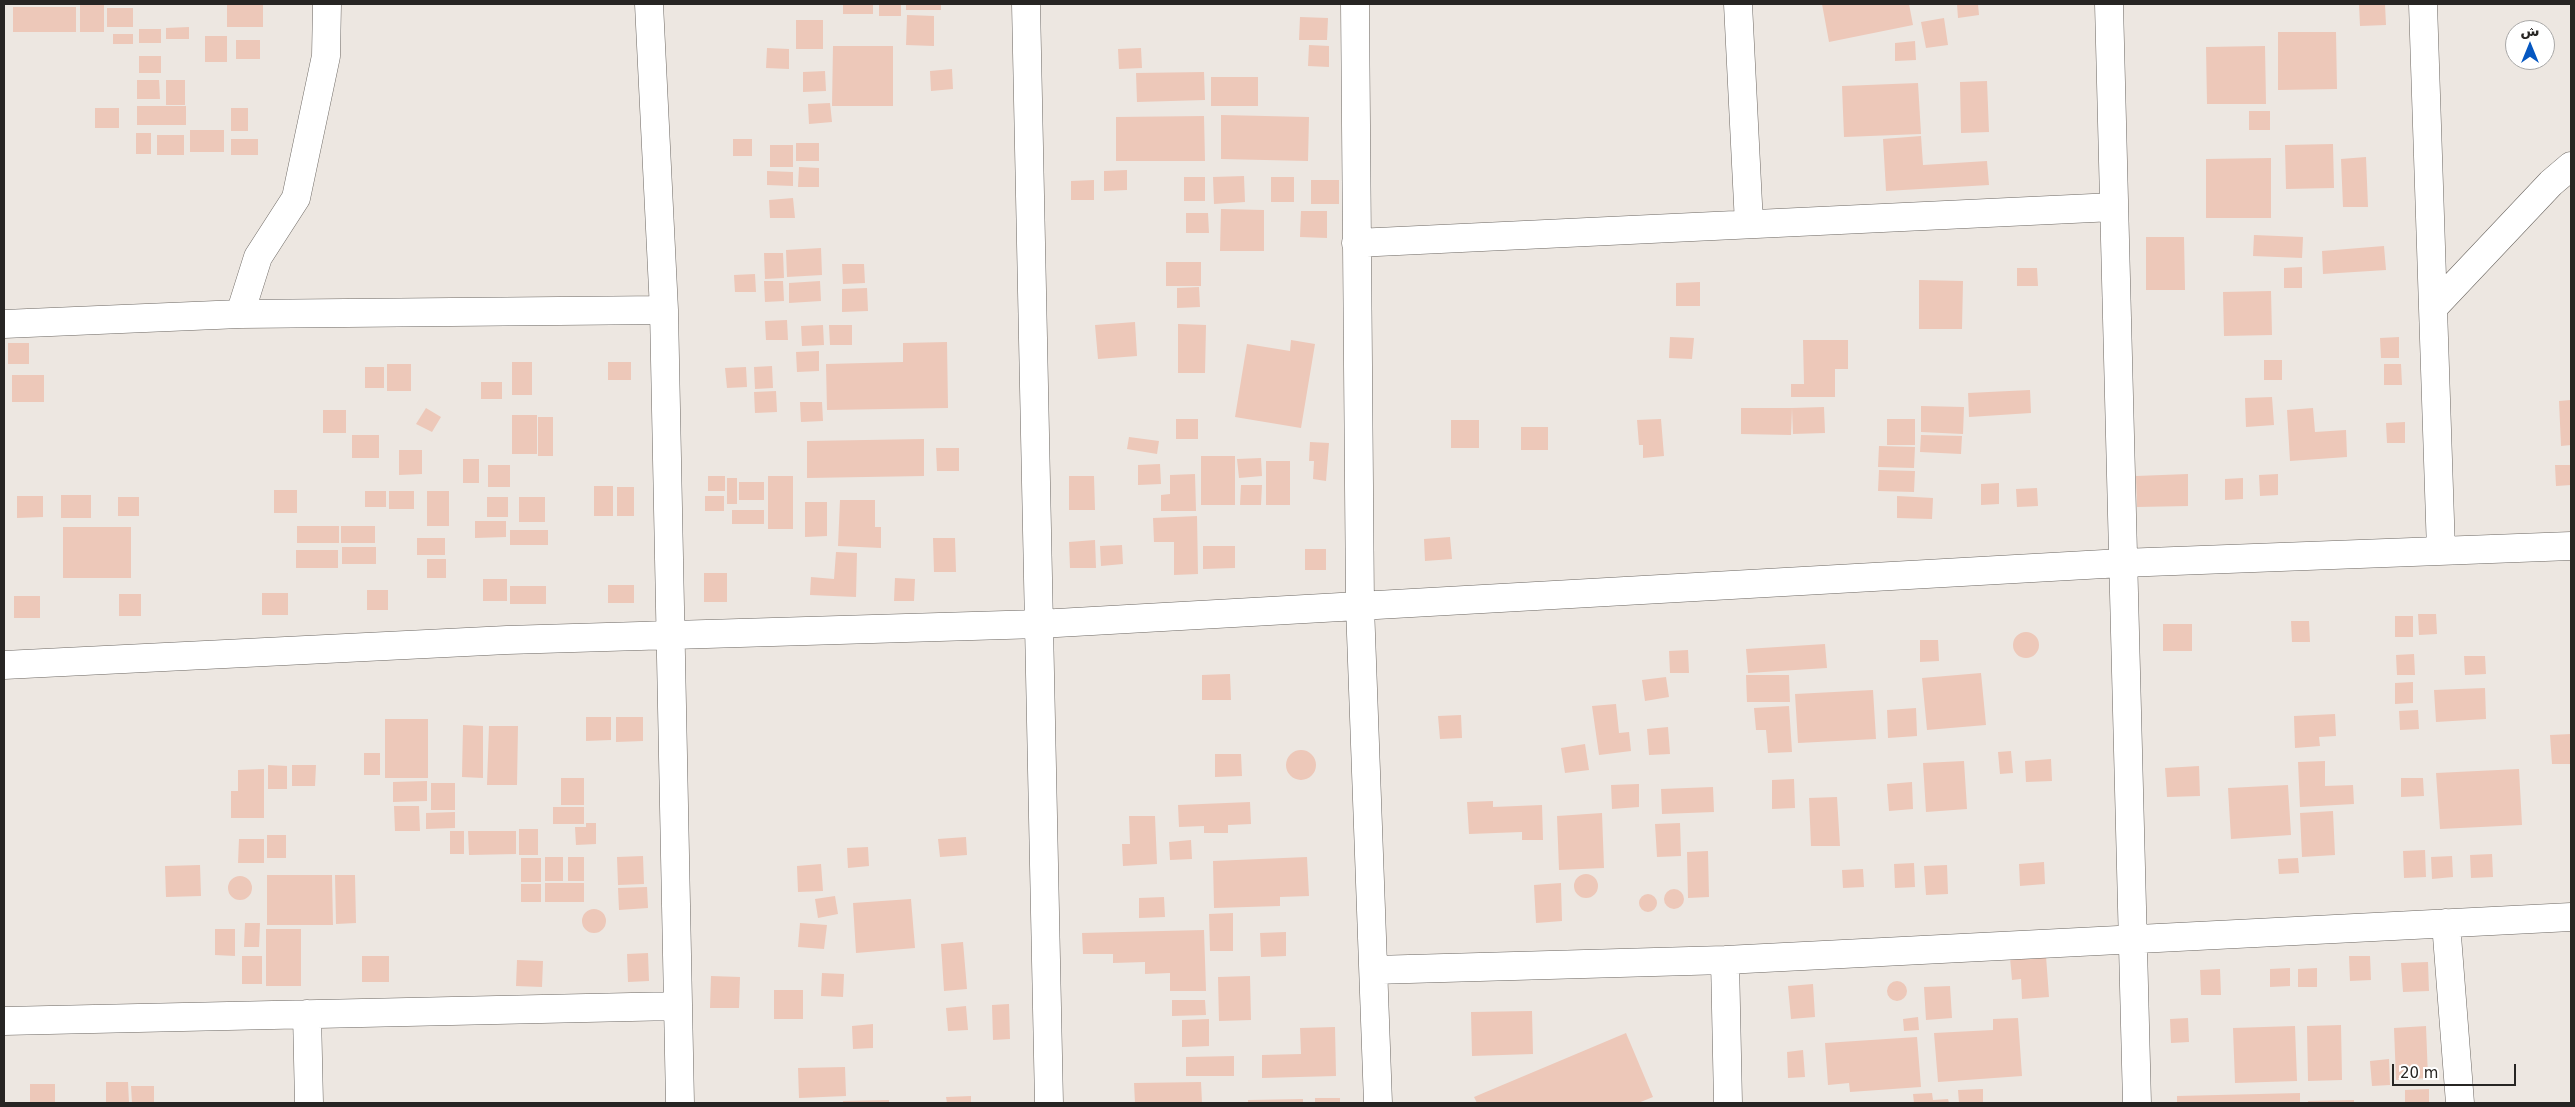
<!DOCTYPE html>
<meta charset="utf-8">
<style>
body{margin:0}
#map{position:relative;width:2575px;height:1107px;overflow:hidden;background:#ede7e1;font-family:"DejaVu Sans","Noto Naskh Arabic",sans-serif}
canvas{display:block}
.frame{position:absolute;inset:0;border:5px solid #272523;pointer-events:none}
.north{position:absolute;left:2505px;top:20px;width:50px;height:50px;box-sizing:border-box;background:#fff;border:1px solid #a9a8a7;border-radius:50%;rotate:0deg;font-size:14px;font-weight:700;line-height:20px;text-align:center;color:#272523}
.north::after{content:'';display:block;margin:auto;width:18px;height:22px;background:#0557c1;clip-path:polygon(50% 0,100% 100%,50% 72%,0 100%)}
.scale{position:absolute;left:2392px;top:1064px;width:124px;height:22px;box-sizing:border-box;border:2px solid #272523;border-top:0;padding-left:6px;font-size:15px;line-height:18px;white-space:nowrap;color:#272523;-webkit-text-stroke:4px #fff;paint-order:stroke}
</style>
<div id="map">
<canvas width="2575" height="1107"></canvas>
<div class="frame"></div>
<div class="north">ش</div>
<div class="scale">20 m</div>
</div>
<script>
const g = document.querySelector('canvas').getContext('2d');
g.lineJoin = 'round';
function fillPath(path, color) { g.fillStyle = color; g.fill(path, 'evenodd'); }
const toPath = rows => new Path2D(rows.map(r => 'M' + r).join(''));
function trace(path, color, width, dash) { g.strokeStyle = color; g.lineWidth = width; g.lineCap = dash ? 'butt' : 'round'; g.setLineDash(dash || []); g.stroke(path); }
const building = toPath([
 [80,4,104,4,104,32,80,32],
 [227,4,263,4,263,27,227,27],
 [843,4,873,4,873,14,843,14],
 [879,4,901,4,901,16,879,16],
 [906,4,941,4,941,10,906,10],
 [1822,4,1909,4,1913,25,1829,42],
 [1957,4,1978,4,1979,15,1958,18],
 [2359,4,2385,4,2386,25,2360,26],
 [13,7,76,7,76,32,13,32],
 [107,8,133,8,133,27,107,27],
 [907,15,934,16,934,46,906,45],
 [1300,17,1328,18,1327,40,1299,40],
 [1944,18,1948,45,1926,48,1921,22],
 [796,20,823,20,823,49,796,49],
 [189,27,189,39,166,39,166,28],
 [139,29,161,29,161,43,139,43],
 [2278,32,2336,32,2337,89,2278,90],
 [113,34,133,34,133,44,113,44],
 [205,36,227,36,227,62,205,62],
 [236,40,260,40,260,59,236,59],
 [1915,41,1916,60,1895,61,1895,43],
 [1309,45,1329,46,1329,67,1308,66],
 [833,46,893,46,893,106,832,106],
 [2265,46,2266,104,2207,104,2206,47],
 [767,48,789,49,789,69,766,68],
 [1141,48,1142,68,1119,69,1118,49],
 [139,56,161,56,161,73,139,73],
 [952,69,953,89,931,91,930,71],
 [825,71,826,91,803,92,803,72],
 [1204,72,1205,100,1137,102,1136,73],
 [1211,77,1258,77,1258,106,1211,106],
 [137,80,159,80,160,99,137,99],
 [166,80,185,80,185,105,166,105],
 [1987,81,1989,132,1961,133,1960,82],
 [1918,83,1921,134,1844,137,1842,86],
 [830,103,832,122,809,124,808,104],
 [137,106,186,106,186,125,137,125],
 [95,108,119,108,119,128,95,128],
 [231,108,248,108,248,131,231,131],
 [2249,111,2270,111,2270,130,2249,130],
 [1221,115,1309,117,1308,161,1221,159],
 [1204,116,1205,161,1116,161,1116,117],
 [190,130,224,130,224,152,190,152],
 [136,133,151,133,151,154,136,154],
 [157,135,184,135,184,155,157,155],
 [1921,136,1923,165,1987,161,1989,185,1886,191,1883,139],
 [231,139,258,139,258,155,231,155],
 [733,139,752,139,752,156,733,156],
 [796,143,819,143,819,161,796,161],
 [2333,144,2334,188,2286,189,2285,145],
 [770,145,793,145,793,167,770,167],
 [2366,157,2368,207,2343,207,2341,159],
 [2271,158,2271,218,2206,218,2206,159],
 [799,167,819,168,819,187,798,187],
 [1127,170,1127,190,1104,191,1104,171],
 [767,171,793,172,793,186,767,185],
 [1244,176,1245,202,1214,204,1213,177],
 [1184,177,1205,177,1205,201,1184,201],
 [1271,177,1294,177,1294,202,1271,202],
 [1094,180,1094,200,1071,200,1071,181],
 [1311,180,1339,180,1339,204,1311,204],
 [793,198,795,218,770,218,769,200],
 [1221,209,1264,210,1264,251,1220,251],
 [1301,211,1327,211,1327,238,1300,237],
 [1186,213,1208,213,1209,233,1186,233],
 [2254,235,2303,237,2302,258,2253,256],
 [2146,237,2184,237,2185,290,2146,290],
 [2384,246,2386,270,2323,274,2322,251],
 [821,248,822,275,787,277,786,250],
 [764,253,783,253,784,278,765,279],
 [1166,262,1201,262,1201,286,1166,286],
 [842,264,864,264,865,283,843,284],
 [2302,267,2302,288,2284,288,2284,268],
 [2017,268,2037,268,2038,286,2017,286],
 [755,274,756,292,735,292,734,275],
 [1919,280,1963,281,1962,329,1919,329],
 [764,281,783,281,784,301,765,302],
 [820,281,821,301,789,303,789,283],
 [1700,282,1700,306,1676,306,1676,283],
 [1199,287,1200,307,1177,308,1177,288],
 [867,288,868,311,842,312,842,289],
 [2271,291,2272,335,2224,336,2223,292],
 [787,320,788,340,766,340,765,321],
 [1135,322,1137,356,1098,359,1095,325],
 [1178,324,1206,325,1205,373,1178,373],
 [823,325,824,345,802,346,801,326],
 [829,325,852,325,852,345,830,345],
 [1670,337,1694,338,1692,359,1669,358],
 [2399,337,2399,358,2381,358,2380,338],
 [1291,340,1315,344,1301,428,1235,417,1247,344,1290,351],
 [1803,340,1848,340,1848,369,1835,369,1835,397,1791,397,1791,384,1804,384],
 [947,342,948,408,827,410,826,364,903,362,903,343],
 [8,343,29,343,29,364,8,364],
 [819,351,819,371,797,372,796,352],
 [2264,360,2282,360,2282,380,2264,380],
 [512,362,532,362,532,395,512,395],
 [608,362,631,362,631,380,608,380],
 [387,364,411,364,411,391,387,391],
 [2384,364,2401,364,2402,385,2384,385],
 [772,366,773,388,755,389,754,367],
 [365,367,384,367,384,388,365,388],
 [746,367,747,387,727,388,725,368],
 [12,375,44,375,44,402,12,402],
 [481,382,502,382,502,399,481,399],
 [2030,390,2031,413,1969,417,1968,393],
 [776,391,777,412,755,413,754,392],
 [2272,397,2274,425,2246,427,2245,398],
 [2571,400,2571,445,2561,446,2559,401],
 [800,402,822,402,823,421,801,422],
 [1921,406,1964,407,1963,434,1921,432],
 [1824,407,1825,433,1793,434,1792,408],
 [426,408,441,417,432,432,416,424],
 [1741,408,1792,408,1791,435,1741,434],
 [2313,408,2315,432,2346,430,2347,457,2290,461,2287,410],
 [323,410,346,410,346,433,323,433],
 [512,415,537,415,537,454,512,454],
 [538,417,553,417,553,456,538,456],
 [1176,419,1198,419,1198,439,1176,439],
 [1661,419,1664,456,1643,458,1643,445,1639,445,1637,420],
 [1887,419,1915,419,1915,445,1887,445],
 [1451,420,1479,420,1479,448,1451,448],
 [2405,422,2405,443,2387,443,2386,423],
 [1521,427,1548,427,1548,450,1521,450],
 [352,435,379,435,379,458,352,458],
 [1921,435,1962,436,1961,454,1920,452],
 [1129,437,1159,441,1157,454,1127,449],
 [924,439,924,476,807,478,807,441],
 [1310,442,1329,443,1326,481,1313,479,1314,461,1309,461],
 [1879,446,1915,447,1914,468,1878,467],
 [936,448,959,448,959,471,937,471],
 [399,450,422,450,422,474,399,475],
 [1201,456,1235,456,1235,505,1201,505],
 [1261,458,1262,476,1239,478,1237,459],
 [463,459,479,459,479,483,463,483],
 [1266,461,1290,461,1290,505,1266,505],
 [1160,464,1161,484,1138,485,1138,465],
 [488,465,510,465,510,487,488,487],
 [2555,465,2571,465,2571,485,2556,486],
 [1879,470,1915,471,1914,492,1878,491],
 [1195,474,1196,511,1161,511,1161,495,1170,494,1170,475],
 [2188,474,2188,506,2137,507,2136,476],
 [2278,474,2278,495,2260,496,2259,475],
 [708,476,725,476,725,491,708,491],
 [768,476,793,476,793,529,768,529],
 [1069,476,1094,476,1095,510,1069,510],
 [727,478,737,478,737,504,727,504],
 [2243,478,2243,499,2225,500,2225,479],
 [739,482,764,482,764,500,739,500],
 [1999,483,1999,504,1981,505,1981,484],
 [1241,485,1262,485,1261,505,1240,505],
 [594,486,613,486,613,516,594,516],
 [617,487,634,487,634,516,617,516],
 [2037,488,2038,506,2017,507,2016,489],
 [274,490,297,490,297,513,274,513],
 [365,491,386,491,386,507,365,507],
 [389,491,414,491,414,509,389,509],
 [427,491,449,491,449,526,427,526],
 [61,495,91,495,91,518,61,518],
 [17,496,43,496,43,517,17,518],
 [705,496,724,496,724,511,705,511],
 [1897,496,1933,498,1932,519,1897,518],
 [118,497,139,497,139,516,118,516],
 [487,497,508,497,508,517,487,517],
 [519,497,545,497,545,522,519,522],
 [840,500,875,500,875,527,881,527,881,548,838,546],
 [805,502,827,502,827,536,805,537],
 [732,510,764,510,764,524,732,524],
 [1197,516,1198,574,1174,575,1174,542,1154,542,1153,518],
 [475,521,506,521,506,537,475,538],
 [297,526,339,526,339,543,297,543],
 [341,526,375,526,375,543,341,543],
 [63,527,131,527,131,578,63,578],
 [510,530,548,530,548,545,510,545],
 [1450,537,1452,559,1425,561,1424,539],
 [417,538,445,538,445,555,417,555],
 [933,538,955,538,956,572,934,572],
 [1095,540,1096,568,1070,568,1069,542],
 [1122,545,1123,564,1101,566,1100,546],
 [1203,546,1235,546,1235,568,1203,569],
 [342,547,376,547,376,564,342,564],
 [1305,549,1326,549,1326,570,1305,570],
 [296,550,338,550,338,568,296,568],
 [836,552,857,553,856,597,810,595,811,577,834,579],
 [427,559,446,559,446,578,427,578],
 [704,573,727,573,727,602,704,602],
 [895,578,915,579,914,601,894,601],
 [483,579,507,579,507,601,483,601],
 [608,585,634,585,634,603,608,603],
 [510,586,546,586,546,604,510,604],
 [367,590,388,590,388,610,367,610],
 [262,593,288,593,288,615,262,615],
 [119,594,141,594,141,616,119,616],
 [14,596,40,596,40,618,14,618],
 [2418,614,2436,614,2437,634,2419,635],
 [2395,616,2413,616,2413,637,2395,637],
 [2291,621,2309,621,2310,642,2292,642],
 [2163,624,2192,624,2192,651,2163,651],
 '2013 645a13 13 0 1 1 26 0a13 13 0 1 1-26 0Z',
 [1920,640,1938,640,1939,661,1920,662],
 [1825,644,1827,668,1748,673,1746,649],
 [1688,650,1689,673,1670,673,1669,651],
 [2414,654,2415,675,2397,675,2396,655],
 [2464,656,2485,656,2486,674,2465,675],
 [1981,673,1986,725,1927,730,1922,678],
 [1230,674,1231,700,1202,700,1202,675],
 [1746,675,1789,675,1790,702,1747,702],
 [1666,677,1669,697,1645,701,1642,680],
 [2413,682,2413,703,2395,704,2395,683],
 [2485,688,2486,719,2436,722,2434,690],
 [1873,690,1876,739,1798,743,1795,694],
 [1616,704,1619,733,1629,732,1631,751,1599,755,1592,706],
 [1789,706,1792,752,1768,753,1766,730,1756,730,1754,708],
 [1916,708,1917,736,1888,738,1887,710],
 [2418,710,2419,729,2400,730,2399,711],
 [2335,714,2336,736,2319,737,2320,746,2295,748,2294,716],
 [1461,715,1462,738,1440,739,1438,716],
 [586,717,611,717,611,740,586,741],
 [616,717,643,717,643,741,616,742],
 [385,719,428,719,428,778,385,778],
 [463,725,483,726,483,778,462,777],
 [489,726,518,726,517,785,487,785],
 [1668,727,1670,754,1649,755,1647,729],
 [2571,734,2571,764,2552,764,2550,735],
 [1585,744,1589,770,1565,773,1561,748],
 '1286 765a15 15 0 1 1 30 0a15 15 0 1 1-30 0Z',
 [2011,751,2013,773,2000,774,1998,752],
 [364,753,380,753,380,775,364,775],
 [1215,754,1241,754,1242,776,1215,777],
 [2051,759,2052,781,2026,782,2025,761],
 [1964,761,1967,809,1926,812,1923,763],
 [2325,761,2325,786,2353,785,2354,804,2300,807,2298,762],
 [268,765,287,766,287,789,268,789],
 [292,765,316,765,315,786,292,786],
 [2199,766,2200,796,2167,797,2165,768],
 [264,769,264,818,231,818,231,791,238,791,238,770],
 [2519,769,2522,825,2440,829,2436,773],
 [561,778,584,778,584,805,561,805],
 [2401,778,2423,778,2424,796,2401,797],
 [1794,779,1795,808,1772,809,1772,780],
 [427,781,427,801,393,802,393,782],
 [1912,782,1913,809,1889,811,1887,784],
 [431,783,455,783,455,810,431,810],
 [1639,784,1639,807,1612,809,1611,785],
 [2288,785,2291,835,2231,839,2228,788],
 [1713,787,1714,812,1662,814,1661,789],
 [1837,797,1840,846,1811,846,1809,798],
 [1493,801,1493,807,1542,805,1543,840,1522,840,1522,832,1469,834,1467,802],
 [1250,802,1251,824,1228,825,1228,833,1204,833,1204,826,1179,827,1178,805],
 [394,806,419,806,420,831,395,831],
 [553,807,584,807,584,824,553,824],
 [2333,811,2335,855,2302,857,2300,813],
 [455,812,455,828,426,829,426,813],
 [1602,813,1604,868,1559,870,1557,816],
 [1129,816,1155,816,1157,864,1123,866,1122,844,1130,844],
 [586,823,596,823,596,844,576,845,575,827,586,827],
 [1680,823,1681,856,1657,857,1655,824],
 [519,829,538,829,538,855,519,855],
 [450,831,464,831,464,854,450,854],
 [468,831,516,831,516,854,469,855],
 [267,835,286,835,286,858,267,858],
 [966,837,967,855,940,857,938,839],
 [239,839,264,839,264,863,238,863],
 [1191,840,1192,859,1170,860,1169,842],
 [868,847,869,866,848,868,847,848],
 [2425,850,2426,877,2404,878,2403,851],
 [1708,851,1709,897,1688,898,1687,852],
 [2492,854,2493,877,2471,878,2470,855],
 [643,856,644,884,618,885,617,857],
 [2452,856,2453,877,2432,879,2431,857],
 [545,857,563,857,563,881,545,881],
 [568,857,584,857,584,881,568,881],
 [1307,857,1309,896,1280,897,1280,906,1214,908,1213,861],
 [521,858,541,858,541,882,521,882],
 [2298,858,2299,873,2279,874,2278,859],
 [2044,862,2045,884,2020,886,2019,864],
 [1914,863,1915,887,1895,888,1894,864],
 [821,864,823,891,798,892,797,866],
 [200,865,201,896,166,897,165,866],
 [1947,865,1948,894,1926,895,1924,866],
 [1863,869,1864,887,1843,888,1842,870],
 '1574 886a12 12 0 1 1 24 0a12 12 0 1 1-24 0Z',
 [267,875,332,875,333,925,267,925],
 [335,875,355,875,356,923,336,924],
 '228 888a12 12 0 1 1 24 0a12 12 0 1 1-24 0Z',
 [545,883,584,883,584,902,545,902],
 [1561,883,1562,921,1536,923,1534,885],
 [521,884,541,884,541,902,521,902],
 [647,887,648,908,619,910,618,888],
 '1664 899a10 10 0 1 1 20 0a10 10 0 1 1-20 0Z',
 '1639 903a9 9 0 1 1 18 0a9 9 0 1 1-18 0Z',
 [835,896,838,914,818,918,815,899],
 [1164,897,1165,917,1139,918,1139,898],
 [911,899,915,948,856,953,853,903],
 '582 921a12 12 0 1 1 24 0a12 12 0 1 1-24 0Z',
 [1233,913,1233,951,1210,951,1209,914],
 [245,923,260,923,259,947,244,947],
 [800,923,827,925,824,949,798,947],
 [215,929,235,929,235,956,215,955],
 [266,929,301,929,301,986,266,986],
 [1204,930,1206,991,1170,991,1170,973,1145,974,1145,962,1113,963,1113,954,1083,954,1082,933],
 [1286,932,1286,956,1261,957,1260,933],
 [963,942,967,989,944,991,941,944],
 [648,953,649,981,628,982,627,954],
 [242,956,262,956,262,984,242,984],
 [362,956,389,956,389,982,362,982],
 [2046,956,2049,997,2022,999,2021,979,2012,980,2010,958],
 [2349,956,2370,956,2371,980,2350,981],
 [517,960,543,961,542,987,516,986],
 [2428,962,2429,991,2403,992,2401,963],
 [2290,968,2290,986,2270,987,2270,969],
 [2317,968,2317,987,2298,987,2298,969],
 [2220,969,2221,995,2201,995,2200,970],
 [822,973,844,974,843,997,821,996],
 [711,976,740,977,739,1008,710,1008],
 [1250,976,1251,1020,1219,1021,1218,977],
 '1887 991a10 10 0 1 1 20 0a10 10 0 1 1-20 0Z',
 [1813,984,1815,1017,1791,1019,1788,986],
 [1950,986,1952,1018,1926,1020,1924,987],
 [774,990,803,990,803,1019,774,1019],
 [1172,1000,1205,1000,1206,1015,1172,1016],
 [1009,1004,1010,1039,993,1040,992,1005],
 [966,1006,968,1030,948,1031,946,1008],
 [1532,1011,1533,1054,1472,1056,1471,1012],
 [1918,1017,1919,1030,1904,1031,1903,1019],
 [2018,1018,2022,1076,1938,1082,1934,1033,1993,1030,1993,1019],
 [2188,1018,2189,1042,2171,1043,2170,1019],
 [1209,1019,1209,1046,1182,1047,1182,1020],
 [873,1024,873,1048,853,1049,852,1026],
 [2341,1025,2342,1080,2308,1081,2307,1026],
 [2295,1026,2297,1081,2235,1083,2233,1028],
 [2426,1026,2428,1078,2396,1080,2394,1028],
 [1335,1027,1336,1076,1262,1078,1262,1055,1301,1054,1300,1028],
 [1626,1033,1653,1097,1638,1103,1477,1103,1474,1097],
 [1917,1037,1921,1087,1850,1092,1849,1083,1828,1085,1825,1043],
 [1803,1050,1805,1077,1788,1078,1787,1052],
 [1234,1056,1234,1076,1186,1076,1186,1057],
 [2389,1059,2390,1085,2372,1086,2370,1061],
 [845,1067,846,1096,799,1098,798,1068],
 [106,1082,128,1082,129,1103,106,1103],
 [1201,1082,1202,1103,1135,1103,1134,1083],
 [30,1084,55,1084,55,1103,30,1103],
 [131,1086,154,1086,154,1103,132,1103],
 [1983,1089,1983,1103,1959,1103,1958,1090],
 [2429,1089,2429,1103,2405,1103,2405,1090],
 [1932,1093,1933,1100,1948,1099,1949,1103,1914,1103,1913,1094],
 [2300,1093,2300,1103,2177,1103,2177,1096],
 [971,1096,971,1103,947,1103,946,1097],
 [1315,1098,1340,1098,1340,1103,1315,1103],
 [1303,1099,1303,1103,1248,1103,1248,1100],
 [889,1100,889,1103,843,1103,843,1101],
 [2354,1100,2354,1103,2308,1103,2308,1101]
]);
const minor = toPath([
 [649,4,664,310,680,1103],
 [1026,4,1049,1103],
 [1355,4,1360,606,1378,1103],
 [1738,4,1749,224],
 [2109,4,2137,1103],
 [2423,4,2441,551],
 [1356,243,2114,207],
 [2433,308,2551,183,2571,166],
 [240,314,258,257,296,198,326,56,327,4],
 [4,324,240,314,664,310],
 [4,665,507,640,1039,624,2122,563,2571,546],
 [2446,923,2460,1103],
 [1725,960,1728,1103],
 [1374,970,1725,960,2571,917],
 [307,1014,309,1103],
 [4,1021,676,1006]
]);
fillPath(building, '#edc8b9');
trace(minor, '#6c6762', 29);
trace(minor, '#fff', 28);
</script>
